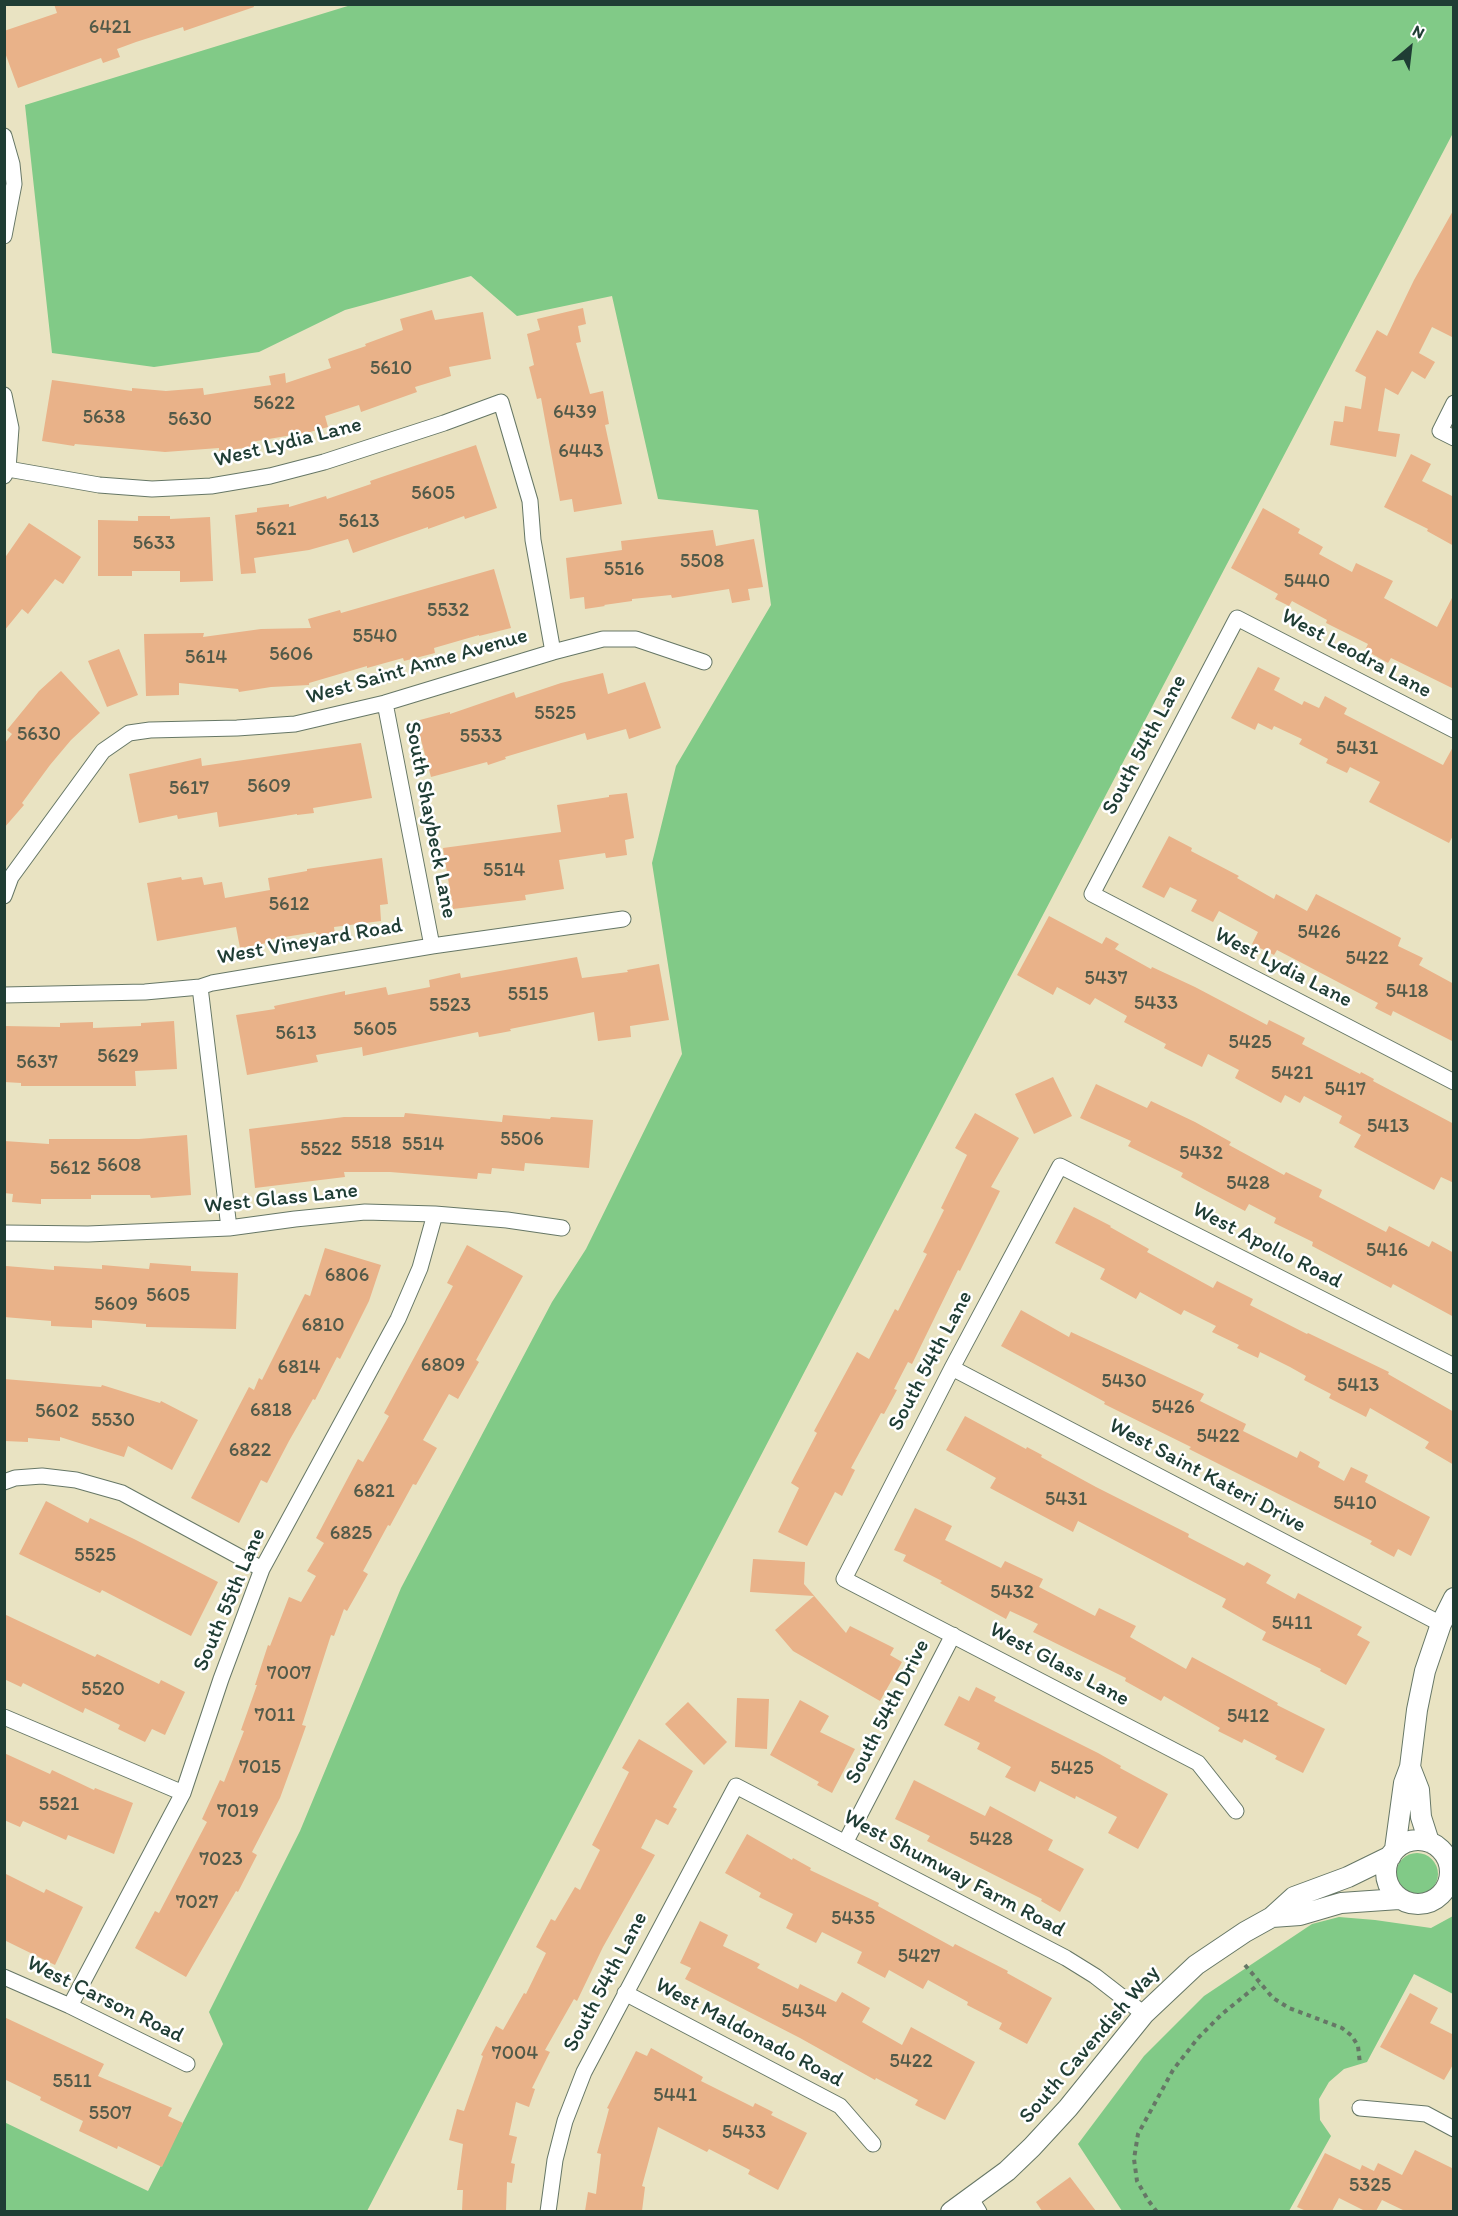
<!DOCTYPE html>
<style>
body{margin:0}
#map{position:relative;width:1458px;height:2216px;overflow:hidden;background:#e9e3c2;font-family:Itim,sans-serif}
canvas{display:block}
.frame{position:absolute;inset:0;border:6px solid #1f3d34;pointer-events:none}
.north{position:absolute;left:1380px;top:18px;width:60px;height:60px;-webkit-text-stroke:4px #fff;paint-order:stroke;rotate:28deg;font-size:16px;font-weight:700;line-height:24px;text-align:center;color:#1f3d34}
.north::after{content:'';display:block;margin:auto;width:21px;height:27px;background:#1f3d34;clip-path:polygon(50% 0,100% 100%,50% 72%,0 100%)}
</style>
<div id="map">
<canvas width="1458" height="2216"></canvas>
<div class="frame"></div>
<div class="north">N</div>
</div>
<script>
const g = document.querySelector('canvas').getContext('2d');
g.lineJoin = 'round';
function fillPath(path, color) { g.fillStyle = color; g.fill(path, 'evenodd'); }
const toPath = rows => new Path2D(rows.map(r => 'M' + r).join(''));
function trace(path, color, width, dash) { g.strokeStyle = color; g.lineWidth = width; g.lineCap = dash ? 'butt' : 'round'; g.setLineDash(dash || []); g.stroke(path); }
function drawText(font, color, halo, rows, align = 'center') {
  g.font = font + ' Itim,sans-serif'; g.lineWidth = 5; g.setLineDash([]); g.textBaseline = 'middle'; g.strokeStyle = halo; g.fillStyle = color; for (const [text, x, y, turn = 0] of rows) {
    g.save(); g.translate(x, y); g.rotate((+turn || 0) * Math.PI / 180); g.textAlign = isNaN(turn) ? turn : align; if (halo) g.strokeText(text, 0, 0); g.fillText(text, 0, 0); g.restore();
  }
}
const green = toPath([
 [351,5,1453,5,1453,133,1002,993,367,2211,5,2211,4,2122,148,2191,223,2044,209,2012,300,1831,401,1588,552,1302,586,1249,682,1054,652,863,676,766,771,605,758,510,658,499,612,296,517,316,471,276,345,310,259,352,154,367,52,353,25,105],
 '1396 1874a21 21 0 1 1 42 0a21 21 0 1 1-42 0Z',
 [1453,1916,1453,1994,1414,1974,1367,2062,1344,2069,1329,2082,1319,2099,1320,2120,1331,2136,1289,2211,1122,2211,1078,2144,1144,2056,1204,1996,1312,1924,1339,1917,1375,1920,1431,1928]
]);
const building = toPath([
 [54,4,253,4,254,7,184,31,183,27,136,42,117,49,120,57,103,63,101,58,18,88,4,50,4,31,57,13],
 [1454,209,1454,338,1432,327,1419,353,1435,362,1425,379,1412,371,1398,395,1385,388,1378,431,1400,434,1396,457,1330,445,1334,421,1343,422,1345,406,1361,409,1366,377,1355,371,1377,330,1387,336,1414,280],
 [583,308,586,324,578,326,581,342,576,343,590,394,603,391,609,424,605,425,622,504,574,512,572,499,560,501,541,398,537,399,529,367,534,365,527,334,540,330,537,319],
 [432,310,435,320,483,312,491,359,449,367,451,376,415,387,417,392,361,412,359,405,325,416,328,427,310,432,251,442,252,447,219,451,219,448,165,452,75,444,74,446,42,441,52,380,132,391,132,388,166,391,203,388,204,395,271,385,269,376,285,373,286,383,331,368,328,359,366,346,365,344,403,330,400,319],
 [476,445,497,508,465,519,464,516,428,529,428,527,353,553,348,539,309,550,254,558,256,573,241,574,235,515,257,512,257,508,289,504,289,507,326,496,327,499,371,484,370,481],
 [1411,454,1431,464,1422,481,1454,497,1454,546,1427,531,1428,529,1384,507],
 [1263,508,1300,529,1298,533,1323,547,1319,554,1352,572,1356,563,1393,581,1384,598,1437,627,1454,594,1454,689,1391,658,1388,663,1365,650,1368,644,1326,623,1327,620,1292,601,1289,606,1275,599,1278,594,1231,568],
 [138,516,170,516,170,519,210,517,213,581,180,582,180,571,132,571,132,576,98,576,98,520,138,521],
 [29,523,81,557,63,584,55,579,28,614,22,609,4,631,4,559],
 [713,530,716,546,754,539,763,587,748,589,750,600,732,603,729,589,672,598,671,595,632,599,632,601,604,605,605,606,585,609,584,597,570,599,566,558,622,550,621,541],
 [494,569,511,628,479,636,479,635,434,648,435,653,404,661,403,658,367,668,367,666,309,683,309,685,271,687,239,692,238,689,179,683,179,695,146,696,144,634,204,633,203,637,261,629,311,628,308,619,340,610,341,613],
 [119,649,138,695,107,707,88,661],
 [1258,667,1280,678,1274,690,1302,705,1304,701,1319,708,1325,696,1347,708,1344,714,1443,765,1454,745,1454,834,1449,843,1369,802,1380,782,1350,767,1347,773,1326,763,1328,759,1299,744,1302,739,1274,726,1272,730,1258,723,1255,730,1231,718],
 [61,671,100,713,71,740,50,765,22,803,24,805,4,828,4,744,12,734,7,730,39,691],
 [603,673,608,694,645,682,661,728,629,739,626,729,587,740,585,733,505,757,506,759,488,765,487,762,431,777,416,721,450,712,450,714,514,692,516,698,561,683],
 [361,743,372,798,313,808,314,813,297,815,297,814,219,827,217,812,178,819,177,815,139,823,129,774,201,758,202,766],
 [627,793,634,838,625,840,627,855,606,858,605,853,559,860,564,889,525,895,526,900,453,909,443,848,561,832,557,805,609,797,609,795],
 [1169,836,1192,848,1191,851,1239,876,1237,878,1274,899,1276,894,1307,911,1316,894,1401,938,1398,946,1423,958,1419,965,1454,984,1454,1042,1393,1011,1391,1016,1375,1008,1378,1003,1277,950,1274,955,1252,944,1258,932,1219,911,1213,922,1191,911,1197,900,1170,887,1164,898,1142,887],
 [382,858,388,904,380,905,381,921,334,927,335,935,317,937,316,932,272,939,272,942,240,948,236,927,157,941,147,883,181,877,182,880,202,877,204,885,222,882,225,898,270,890,268,878,307,871,307,869],
 [1049,916,1102,944,1106,937,1119,944,1115,949,1151,969,1152,967,1195,987,1267,1025,1269,1020,1305,1038,1302,1044,1360,1074,1361,1072,1374,1079,1373,1081,1454,1124,1454,1183,1441,1177,1434,1190,1354,1147,1361,1135,1339,1123,1342,1116,1304,1096,1300,1103,1285,1095,1281,1103,1235,1078,1239,1070,1208,1054,1202,1067,1164,1048,1166,1044,1124,1022,1127,1016,1095,998,1090,1005,1057,987,1053,995,1017,975],
 [577,957,582,978,628,972,627,970,659,964,669,1020,630,1026,631,1037,598,1041,594,1012,510,1029,511,1031,479,1037,478,1032,363,1056,362,1047,316,1055,318,1062,247,1075,236,1015,275,1009,274,1006,345,991,345,995,386,987,388,995,430,987,429,980,460,973,461,978],
 [174,1021,177,1069,135,1071,136,1086,21,1086,21,1083,4,1082,4,1026,60,1027,60,1023,93,1022,93,1028,141,1026,141,1023],
 [1053,1077,1072,1116,1034,1134,1015,1094],
 [1096,1084,1147,1108,1151,1101,1195,1122,1231,1142,1229,1145,1284,1175,1286,1172,1322,1190,1319,1197,1386,1232,1389,1226,1429,1247,1432,1241,1454,1253,1454,1317,1393,1284,1391,1288,1312,1246,1313,1242,1274,1223,1276,1218,1249,1204,1245,1211,1205,1190,1181,1177,1183,1173,1128,1146,1131,1141,1080,1118],
 [405,1113,502,1122,503,1115,550,1119,551,1117,593,1120,589,1168,525,1163,524,1171,492,1168,491,1174,478,1173,477,1179,390,1172,344,1172,345,1177,255,1188,249,1129,344,1117,404,1117],
 [975,1113,1019,1138,991,1187,1000,1191,960,1271,958,1270,912,1364,908,1362,894,1389,897,1390,884,1414,881,1413,851,1468,855,1470,842,1496,835,1492,807,1546,778,1532,799,1488,791,1483,817,1433,814,1431,857,1352,869,1359,895,1309,898,1311,927,1254,923,1252,944,1210,941,1208,967,1155,955,1148],
 [187,1135,191,1195,151,1198,150,1195,91,1195,91,1199,41,1199,41,1204,12,1202,13,1194,4,1193,4,1141,49,1144,49,1139,139,1139],
 [1074,1207,1111,1226,1110,1227,1149,1249,1147,1252,1213,1288,1217,1281,1253,1299,1250,1305,1307,1334,1308,1333,1389,1372,1388,1374,1454,1412,1454,1465,1425,1448,1429,1442,1370,1408,1366,1417,1329,1398,1331,1394,1304,1380,1306,1376,1290,1367,1260,1352,1258,1358,1237,1348,1239,1345,1212,1332,1216,1326,1184,1310,1181,1315,1140,1292,1136,1299,1100,1279,1105,1269,1055,1243],
 [467,1245,523,1276,476,1360,479,1362,458,1399,449,1394,423,1440,437,1448,416,1485,413,1484,390,1526,388,1525,363,1571,368,1574,347,1611,344,1609,334,1636,331,1635,302,1725,306,1726,295,1757,280,1798,252,1852,257,1855,238,1892,236,1891,186,1977,135,1948,155,1911,159,1913,207,1822,202,1819,220,1780,224,1782,244,1731,241,1730,257,1685,255,1685,268,1645,270,1646,289,1597,301,1602,316,1576,307,1571,324,1543,316,1538,358,1459,363,1462,389,1416,384,1413,453,1286,447,1283],
 [325,1248,381,1265,369,1301,340,1359,337,1357,315,1400,313,1399,289,1441,267,1483,261,1480,239,1523,191,1498,249,1387,254,1390,259,1378,262,1380,305,1294,310,1296],
 [150,1263,191,1266,191,1271,238,1273,236,1329,146,1327,146,1324,92,1320,92,1328,51,1326,51,1321,4,1317,6,1266,54,1270,54,1266,102,1269,102,1265,149,1269],
 [1021,1310,1069,1337,1071,1332,1204,1394,1200,1401,1246,1424,1243,1431,1297,1458,1300,1451,1320,1462,1318,1467,1344,1481,1351,1467,1368,1475,1365,1482,1430,1517,1411,1556,1398,1549,1394,1557,1370,1544,1372,1541,1189,1449,1191,1447,1104,1404,1105,1402,1001,1346],
 [4,1379,101,1387,102,1385,160,1403,161,1401,198,1420,172,1470,128,1446,124,1457,60,1437,60,1441,28,1438,28,1442,4,1441],
 [965,1416,1026,1449,1027,1447,1042,1455,1041,1457,1096,1487,1189,1534,1188,1537,1244,1566,1247,1562,1271,1575,1266,1583,1295,1599,1298,1593,1362,1627,1357,1635,1370,1642,1346,1685,1320,1671,1321,1669,1262,1640,1266,1632,1222,1607,1226,1599,1078,1521,1073,1532,990,1488,996,1478,946,1450],
 [46,1501,88,1523,90,1518,134,1539,218,1582,191,1636,102,1590,100,1593,19,1554],
 [915,1508,952,1526,945,1540,1001,1568,1005,1561,1043,1579,1039,1587,1095,1616,1099,1608,1136,1626,1130,1637,1186,1669,1192,1657,1278,1703,1277,1705,1325,1729,1303,1773,1275,1759,1277,1756,1244,1739,1242,1743,1218,1731,1220,1728,1164,1696,1161,1701,1125,1681,1126,1678,1033,1632,1038,1624,1010,1611,1006,1619,940,1583,942,1581,903,1561,906,1555,894,1550],
 [753,1559,805,1562,804,1584,846,1633,850,1626,894,1648,890,1655,902,1662,880,1701,793,1651,775,1630,814,1596,750,1592],
 [4,1614,95,1657,97,1654,159,1684,161,1680,185,1692,165,1735,152,1729,145,1742,118,1729,120,1725,85,1708,83,1713,23,1683,21,1687,4,1679],
 [976,1687,996,1697,994,1701,1098,1753,1121,1766,1120,1768,1168,1794,1138,1849,1108,1833,1117,1817,1076,1796,1075,1799,1040,1781,1035,1792,1005,1777,1011,1767,977,1749,980,1743,944,1725,959,1696,969,1701],
 [737,1698,769,1699,767,1749,735,1747],
 [800,1700,829,1716,820,1732,855,1749,832,1793,817,1785,819,1782,770,1755],
 [688,1702,727,1742,704,1765,665,1724],
 [639,1739,693,1771,673,1807,677,1809,668,1825,656,1819,641,1848,655,1855,603,1947,577,2001,574,1999,545,2050,550,2052,532,2088,535,2089,529,2107,516,2102,509,2135,517,2137,511,2163,515,2164,512,2183,507,2182,506,2211,462,2211,463,2190,457,2190,463,2144,449,2140,457,2109,464,2111,483,2056,481,2055,496,2026,503,2030,524,1993,526,1994,546,1953,536,1947,551,1919,555,1921,575,1887,580,1890,600,1850,592,1845,629,1772,622,1768],
 [4,1753,50,1774,52,1770,94,1790,95,1788,133,1803,114,1854,68,1835,66,1840,23,1821,20,1827,4,1820],
 [914,1780,985,1816,990,1806,1053,1840,1048,1850,1084,1869,1060,1912,1041,1901,1042,1899,927,1841,930,1836,895,1819],
 [747,1834,792,1860,793,1858,811,1868,810,1870,879,1903,878,1906,953,1947,955,1944,1008,1971,1007,1973,1052,1998,1027,2044,999,2029,1002,2023,967,2005,968,2002,928,1980,923,1989,889,1970,885,1978,857,1963,862,1952,822,1932,816,1943,786,1928,793,1914,759,1897,761,1893,725,1873],
 [4,1873,44,1893,46,1889,83,1907,55,1965,4,1940],
 [700,1921,728,1935,723,1946,760,1964,757,1968,798,1989,800,1984,836,2002,842,1992,870,2008,862,2022,902,2045,911,2027,975,2062,945,2120,915,2105,918,2100,876,2078,875,2080,800,2038,685,1979,691,1968,680,1963],
 [1410,1993,1438,2008,1430,2023,1454,2035,1454,2063,1444,2080,1380,2047],
 [4,2017,104,2064,98,2076,172,2108,168,2116,183,2123,162,2167,118,2146,117,2149,79,2131,83,2121,40,2100,41,2097,4,2079],
 [651,2048,703,2077,701,2081,753,2107,755,2103,773,2112,771,2115,807,2133,778,2190,748,2174,750,2170,709,2149,707,2152,658,2127,642,2186,645,2187,642,2211,585,2211,588,2192,596,2194,601,2154,597,2153,609,2109,607,2108,636,2051,647,2056],
 [1415,2150,1454,2169,1454,2211,1405,2211,1382,2200,1376,2211,1365,2211,1339,2198,1332,2211,1306,2211,1297,2207,1325,2153,1360,2170,1362,2165,1374,2171,1378,2163,1402,2175],
 [1070,2177,1096,2211,1042,2211,1036,2202]
]);
const path = toPath([
 [1245,1965,1273,1998,1289,2008,1342,2028,1352,2036,1358,2046,1360,2064],
 [1157,2212,1148,2200,1137,2181,1134,2159,1138,2134,1173,2070,1198,2038,1222,2014,1259,1984]
]);
const minor = toPath([
 [4,136,12,164,14,184,4,236],
 [4,395,11,428,8,469,4,476],
 [1454,403,1440,431,1454,438],
 [8,469,99,485,152,489,211,486,270,476,324,462,444,423,501,402,530,501,533,540,553,652],
 [385,703,432,946],
 [1454,730,1237,618,1092,894,1454,1082],
 [4,896,11,877,103,751,129,733,150,730,237,728,295,724,385,703,553,652,603,639,636,639,704,662],
 [200,987,229,1228],
 [4,995,145,992,200,987,212,983,432,946,623,919],
 [4,1233,88,1234,229,1228,295,1219,365,1212,435,1214,507,1220,562,1228],
 [952,1368,1441,1624],
 [4,1482,15,1478,42,1476,76,1480,122,1493,262,1569],
 [4,1717,183,1793],
 [1236,1811,1198,1763,844,1579,952,1368,1060,1166,1454,1366],
 [845,1843,953,1635],
 [4,1977,70,2006,187,2064],
 [625,1993,840,2106,873,2144],
 [70,2006,183,1793,221,1679,262,1569,398,1319,420,1268,435,1214],
 [1360,2108,1426,2114,1454,2129],
 [971,2199,979,2212],
 [548,2212,555,2160,565,2121,584,2072,736,1786,1066,1958,1095,1976,1144,2014]
]);
const tertiary = toPath([
 [1410,1767,1419,1790,1421,1817,1429,1842],
 '1386 1872a32 32 0 1 1 64 0a32 32 0 1 1-64 0Z',
 [1395,1849,1404,1783,1410,1767,1417,1710,1425,1671,1441,1624,1454,1598],
 [1272,1917,1300,1915,1341,1903,1399,1899],
 [951,2212,1007,2171,1032,2147,1068,2108,1144,2014,1196,1965,1245,1932,1272,1917,1294,1897,1348,1877,1391,1856]
]);
const numberNames = [
 ["6421",110,28],
 ["5610",391,369],
 ["5622",274,404],
 ["6439",575,413],
 ["5638",104,418],
 ["5630",190,420],
 ["6443",581,452],
 ["5605",433,494],
 ["5613",359,522],
 ["5621",276,530],
 ["5633",154,544],
 ["5508",702,562],
 ["5516",624,570],
 ["5440",1307,582],
 ["5532",448,611],
 ["5540",375,637],
 ["5606",291,655],
 ["5614",206,658],
 ["5525",555,714],
 ["5630",39,735],
 ["5533",481,737],
 ["5431",1357,749],
 ["5609",269,787],
 ["5617",189,789],
 ["5514",504,871],
 ["5612",289,905],
 ["5426",1319,933],
 ["5422",1367,959],
 ["5437",1106,979],
 ["5418",1407,992],
 ["5515",528,995],
 ["5433",1156,1004],
 ["5523",450,1006],
 ["5605",375,1030],
 ["5613",296,1034],
 ["5425",1250,1043],
 ["5629",118,1057],
 ["5637",37,1063],
 ["5421",1292,1074],
 ["5417",1345,1090],
 ["5413",1388,1127],
 ["5506",522,1140],
 ["5518",371,1144],
 ["5514",423,1145],
 ["5522",321,1150],
 ["5432",1201,1154],
 ["5608",119,1166],
 ["5612",70,1169],
 ["5428",1248,1184],
 ["5416",1387,1251],
 ["6806",347,1276],
 ["5605",168,1296],
 ["5609",116,1305],
 ["6810",323,1326],
 ["6809",443,1366],
 ["6814",299,1368],
 ["5430",1124,1382],
 ["5413",1358,1386],
 ["5426",1173,1408],
 ["6818",271,1411],
 ["5602",57,1412],
 ["5530",113,1421],
 ["5422",1218,1437],
 ["6822",250,1451],
 ["6821",374,1492],
 ["5431",1066,1500],
 ["5410",1355,1504],
 ["6825",351,1534],
 ["5525",95,1556],
 ["5432",1012,1593],
 ["5411",1292,1624],
 ["7007",289,1674],
 ["5520",103,1690],
 ["7011",275,1716],
 ["5412",1248,1717],
 ["7015",260,1768],
 ["5425",1072,1769],
 ["5521",59,1805],
 ["7019",238,1812],
 ["5428",991,1840],
 ["7023",221,1860],
 ["7027",197,1903],
 ["5435",853,1919],
 ["5427",919,1957],
 ["5434",804,2012],
 ["7004",515,2054],
 ["5422",911,2062],
 ["5511",72,2082],
 ["5441",675,2096],
 ["5507",110,2114],
 ["5433",744,2133],
 ["5325",1370,2186]
];
const streetNames = [
 ["West Lydia Lane",288,443,-14],
 ["West Leodra Lane",1356,654,28],
 ["West Saint Anne Avenue",417,667,-16],
 ["South 54th Lane",1145,745,-62],
 ["South Shaybeck Lane",430,820,79],
 ["West Vineyard Road",310,942,-10],
 ["West Lydia Lane",1283,968,27],
 ["West Glass Lane",281,1199,-6],
 ["West Apollo Road",1267,1246,27],
 ["South 54th Lane",931,1361,-62],
 ["West Saint Kateri Drive",1207,1476,28],
 ["South 55th Lane",230,1600,-67],
 ["West Glass Lane",1059,1665,28],
 ["South 54th Drive",888,1712,-63],
 ["West Shumway Farm Road",954,1874,28],
 ["South 54th Lane",606,1982,-62],
 ["West Carson Road",105,2000,26],
 ["West Maldonado Road",749,2033,28],
 ["South Cavendish Way",1090,2045,-49]
];
fillPath(green, '#81ca87');
fillPath(building, '#e9b289');
trace(minor, '#676', 17);
trace(tertiary, '#676', 22);
trace(path, '#676', 4, [4.5, 4.5]);
trace(minor, '#fff', 15);
trace(tertiary, '#fff', 20);
drawText('20px', '#525a49', null, numberNames);
drawText('22px', '#1f3d34', '#fff', streetNames);
</script>
